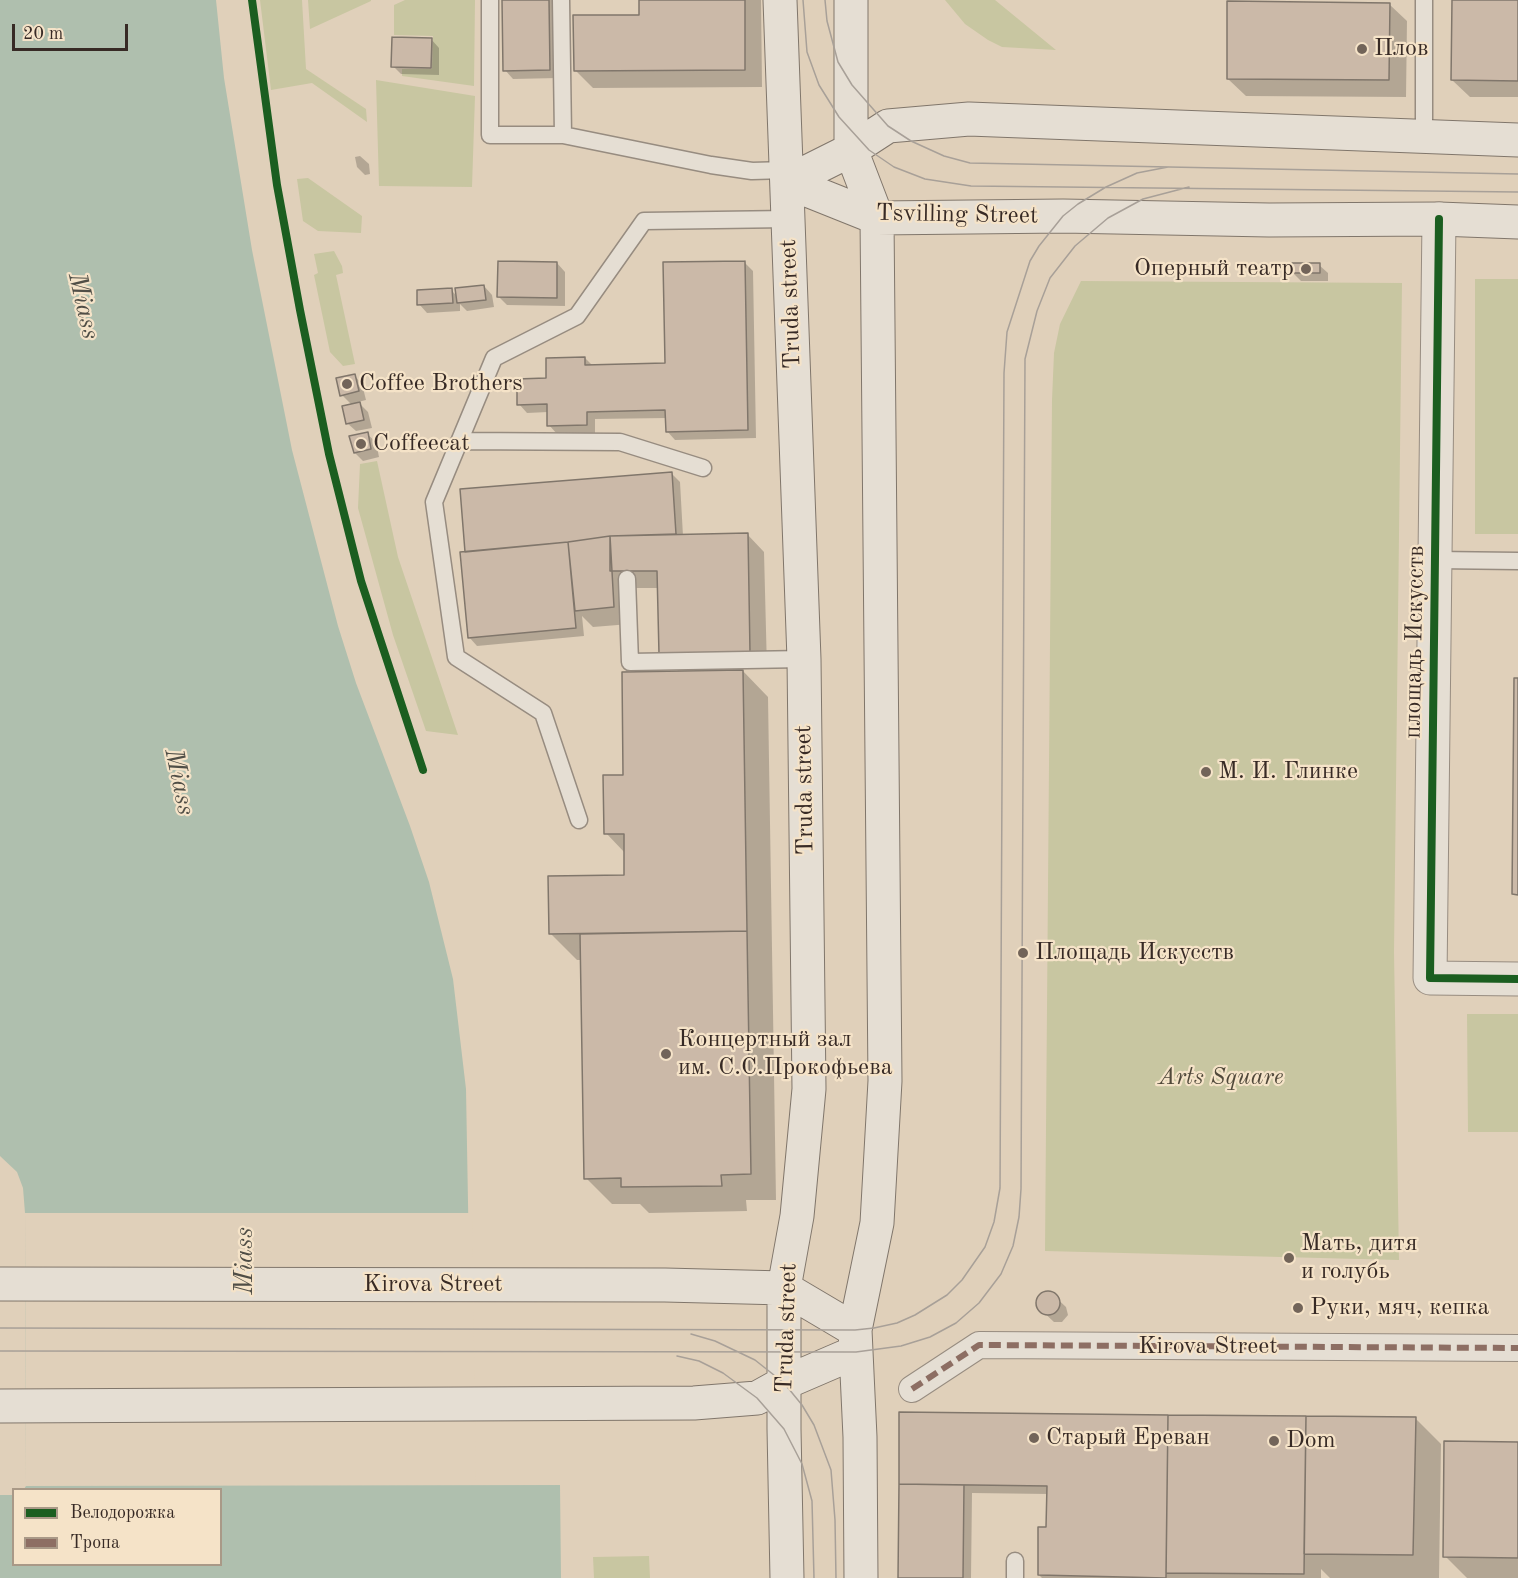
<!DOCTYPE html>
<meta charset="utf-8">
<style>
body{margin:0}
#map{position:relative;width:1518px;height:1578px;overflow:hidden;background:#e0d0ba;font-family:"Old Standard TT",serif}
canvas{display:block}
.legend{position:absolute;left:12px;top:1488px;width:210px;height:78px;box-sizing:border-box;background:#f5e3c8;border:2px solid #a99987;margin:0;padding:8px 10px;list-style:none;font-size:18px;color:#372a25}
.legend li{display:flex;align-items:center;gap:12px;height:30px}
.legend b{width:30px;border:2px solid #a99987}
.scale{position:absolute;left:12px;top:24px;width:116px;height:27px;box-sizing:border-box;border:3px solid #372a25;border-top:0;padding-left:8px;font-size:18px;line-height:21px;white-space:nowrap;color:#372a25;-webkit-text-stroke:4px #f5e3c8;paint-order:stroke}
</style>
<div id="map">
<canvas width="1518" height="1578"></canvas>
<ul class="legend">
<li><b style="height:8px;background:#1b5e20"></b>Велодорожка</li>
<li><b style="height:8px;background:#8d6e63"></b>Тропа</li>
</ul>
<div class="scale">20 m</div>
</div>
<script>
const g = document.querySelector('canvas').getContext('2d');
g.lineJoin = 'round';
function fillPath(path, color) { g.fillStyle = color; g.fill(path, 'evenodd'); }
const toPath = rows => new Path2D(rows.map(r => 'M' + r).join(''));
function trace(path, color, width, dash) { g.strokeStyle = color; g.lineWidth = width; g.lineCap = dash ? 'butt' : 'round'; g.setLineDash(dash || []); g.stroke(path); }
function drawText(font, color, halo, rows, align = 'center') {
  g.font = font + ' "Old Standard TT",serif'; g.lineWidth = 4.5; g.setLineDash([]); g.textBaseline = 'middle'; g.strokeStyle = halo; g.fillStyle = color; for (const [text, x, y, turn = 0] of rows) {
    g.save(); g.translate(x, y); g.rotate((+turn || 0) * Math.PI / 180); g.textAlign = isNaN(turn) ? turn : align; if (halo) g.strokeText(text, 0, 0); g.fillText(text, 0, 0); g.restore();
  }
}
const green = toPath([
 [260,0,302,0,306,69,366,109,367,122,312,83,271,90],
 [308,0,371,0,371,1,310,29],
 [405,0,475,0,474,86,402,76,402,69,432,69,433,36,394,35,394,5],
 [945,0,995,0,1056,50,1002,47,988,40,965,24],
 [376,80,475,96,472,187,379,186],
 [308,178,362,216,361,233,318,231,303,221,297,179],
 [334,251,342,266,343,273,336,275,355,364,343,366,330,352,314,275,318,273,314,254],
 [1475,279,1518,279,1518,534,1475,534],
 [1081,281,1402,283,1394,952,1399,1260,1045,1251,1052,400,1054,353,1060,324],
 [377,461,398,557,458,735,426,731,393,635,358,508,360,464],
 [1467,1014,1518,1014,1518,1132,1468,1132],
 [649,1556,650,1578,594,1578,593,1557]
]);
const water = toPath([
 [0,0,216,0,224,78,252,250,292,450,338,626,356,683,410,826,429,882,453,979,466,1089,473,1485,560,1485,561,1578,0,1578,0,1495,13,1495,14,1564,220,1564,220,1490,24,1489,26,1486,25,1213,23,1188,17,1172,0,1156]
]);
const pier = toPath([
 [25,1213,472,1213,476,1482,560,1482,560,1485,26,1486]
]);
const shadow = toPath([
 [504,0,557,0,558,78,513,79,505,70],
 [641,0,761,0,762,87,593,88,576,71,641,17],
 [1518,1,1518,97,1470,97,1452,80],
 [1389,4,1407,21,1406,97,1246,96,1228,79],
 [431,39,439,48,439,75,401,74,393,66],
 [360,156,369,164,370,174,365,175,357,167,355,157],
 [744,262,753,271,756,438,675,440,667,431,667,418,595,419,595,433,557,434,549,425,548,412,527,413,519,404,547,380,585,358,593,366,667,365],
 [557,263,565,272,565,306,507,305,499,297],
 [1319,265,1328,273,1328,281,1301,281,1293,273],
 [484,286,492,295,494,307,467,311,460,304,460,311,427,313,419,304,451,290,458,297],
 [354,375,362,384,366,400,358,402,368,412,372,428,356,431,347,423,352,405,342,395],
 [367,434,376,442,379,457,363,461,355,453],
 [672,474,680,482,683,536,747,534,764,552,767,669,741,669,768,697,776,1200,746,1200,747,1211,649,1213,640,1204,612,1204,586,1178,582,960,577,960,551,934,626,876,625,853,606,833,624,776,679,672,661,653,659,588,627,588,630,624,593,627,582,616,584,636,477,646,469,637,461,553],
 [1051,1293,1066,1307,1068,1315,1062,1322,1054,1322,1039,1308,1038,1300,1043,1294],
 [901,1414,1415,1418,1441,1444,1439,1578,1330,1578,1321,1569,1321,1578,1042,1578,1039,1575,1047,1528,1048,1494,972,1493,971,1578,899,1578],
 [1518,1443,1518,1578,1467,1578,1445,1556]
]);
const building = toPath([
 [502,0,549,0,550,70,503,71,502,0],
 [639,0,745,0,745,70,574,71,573,15,639,15,639,0],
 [1452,0,1518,0,1518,81,1451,80,1452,0],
 [1227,1,1390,3,1389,80,1227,79,1227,1],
 [392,37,432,38,431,68,391,67,392,37],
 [498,261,557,262,557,298,497,297,498,261],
 [745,261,748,430,666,432,665,410,587,412,587,425,547,426,547,404,517,405,517,379,546,378,546,358,585,357,585,365,665,363,663,262,745,261],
 [1292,263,1320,263,1320,273,1292,273,1292,263],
 [484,285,486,300,457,303,455,288,484,285],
 [452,288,453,303,417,305,417,290,452,288],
 [355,374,359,391,340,396,336,378,355,374],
 [360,402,364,420,346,424,342,406,360,402],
 [368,432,371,449,354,453,349,436,368,432],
 [672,472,676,534,610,536,568,542,465,552,460,489,672,472],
 [748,533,750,652,659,654,657,571,610,571,610,536,748,533],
 [610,536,614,607,575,611,568,542,610,536],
 [568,542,576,628,468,638,460,552,568,542],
 [743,670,747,931,549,934,548,876,624,875,624,834,604,834,603,775,623,775,622,672,743,670],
 [1514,678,1518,678,1518,895,1512,894,1514,678],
 [747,931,751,1174,721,1175,722,1186,621,1187,621,1178,584,1179,580,934,747,931],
 '1036 1303a12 12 0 1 1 24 0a12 12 0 1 1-24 0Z',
 [899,1412,1168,1415,1166,1578,1038,1575,1038,1527,1046,1527,1047,1486,899,1484,899,1412],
 [1168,1415,1306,1416,1304,1574,1166,1573,1168,1415],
 [1306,1416,1416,1417,1413,1555,1304,1554,1306,1416],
 [1444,1441,1518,1442,1518,1558,1443,1557,1444,1441],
 [899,1484,964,1485,963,1578,898,1578,899,1484]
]);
const service = toPath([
 [490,0,490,135,563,135,711,165,752,171,786,170],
 [561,0,563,135],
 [1424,0,1424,136],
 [460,441,620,442,703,468],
 [1435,560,1518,561],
 [627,579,630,662,804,659],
 [579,820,543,713,456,657,434,502,494,358,577,316,644,221,788,219],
 [1015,1578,1015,1561]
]);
const pedestrian = toPath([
 [912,1389,979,1345,1518,1348]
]);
const minor = toPath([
 [1439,219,1430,978,1518,979]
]);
const secondary = toPath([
 [780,0,804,659,809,1089,797,1216,784,1288,784,1429,787,1578],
 [851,0,851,150,877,218,885,1081,877,1223,855,1330,860,1437,861,1578],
 [787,182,851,150,888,126,969,119,1518,140],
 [787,182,877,218,1063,216,1269,220,1439,219,1518,222],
 [0,1284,665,1285,784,1288,855,1330],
 [0,1406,694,1403,757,1398,784,1383,856,1352]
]);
const tram = toPath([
 [803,0,807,52,819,85,839,117,869,150,894,167,925,179,971,186,1518,192],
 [825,0,827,21,838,62,852,85,888,126,911,141,944,156,970,163,1518,174],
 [0,1328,855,1330,874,1328,897,1323,915,1315,947,1295,962,1280,985,1247,994,1222,1000,1188,1004,373,1007,332,1030,261,1039,246,1063,216,1078,204,1106,187,1137,173,1168,167],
 [691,1334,715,1341,755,1360,784,1383,802,1405,814,1425,831,1470,835,1520,836,1578],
 [0,1351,856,1352,901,1346,930,1337,956,1323,979,1303,1001,1274,1013,1246,1019,1217,1021,1189,1025,359,1037,311,1050,278,1075,246,1108,218,1143,199,1189,187],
 [677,1356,699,1361,723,1373,757,1398,784,1429,802,1464,812,1501,814,1578]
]);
const quiet = toPath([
 [912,1389,979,1345,1518,1348]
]);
const cycleway = toPath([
 [252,0,277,185,300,310,329,454,361,581,423,770],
 [1439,219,1430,978,1518,979]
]);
const markers = [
 [1362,49,6,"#726459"],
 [1306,269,6,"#726459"],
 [347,384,6,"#726459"],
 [361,444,6,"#726459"],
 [1206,772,6,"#726459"],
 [1023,953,6,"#726459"],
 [666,1054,6,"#726459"],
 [1289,1258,6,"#726459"],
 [1298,1308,6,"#726459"],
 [1034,1438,6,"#726459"],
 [1274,1441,6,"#726459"]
];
const poiNames = [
 ["Плов",1374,49],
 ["Оперный театр",1294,269,"right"],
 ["Coffee Brothers",359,384],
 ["Coffeecat",373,444],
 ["М. И. Глинке",1218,772],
 ["Площадь Искусств",1035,953],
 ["Концертный зал",678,1040],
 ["им. С.С.Прокофьева",678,1068],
 ["Мать, дитя",1301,1244],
 ["и голубь",1301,1272],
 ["Руки, мяч, кепка",1310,1308],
 ["Старый Ереван",1046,1438],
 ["Dom",1286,1441]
];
const streetNames = [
 ["Tsvilling Street",957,215,1],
 ["Truda street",791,304,-92],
 ["площадь Искусств",1415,642,-89],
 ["Truda street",805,790,-91],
 ["Kirova Street",433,1285],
 ["Truda street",787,1328,-88],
 ["Kirova Street",1208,1347]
];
const parkNames = [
 ["Arts Square",1221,1078]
];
const waterNames = [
 ["Miass",83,306,77],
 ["Miass",179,782,78],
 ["Miass",245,1261,-90]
];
fillPath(green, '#c8c6a1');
fillPath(water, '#afbfae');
fillPath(pier, '#e0d0ba');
fillPath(shadow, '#0003');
fillPath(building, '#cbb9a8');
trace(building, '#80766b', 1.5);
trace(service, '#978c80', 19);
trace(pedestrian, '#978c80', 28);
trace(minor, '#978c80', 35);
trace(secondary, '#80766b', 35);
trace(service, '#e5ded3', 16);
trace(pedestrian, '#e5ded3', 26);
trace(minor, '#e5ded3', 33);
trace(secondary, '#e5ded3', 33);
trace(tram, '#a8a098', 1.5);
trace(quiet, '#8d6e63', 6, [12, 6]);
trace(cycleway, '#1b5e20', 8);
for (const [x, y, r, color] of markers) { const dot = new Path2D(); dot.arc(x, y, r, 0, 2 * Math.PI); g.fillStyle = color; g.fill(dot); trace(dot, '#f5e3c8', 2); }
drawText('24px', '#372a25', '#f5e3c8', poiNames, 'left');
drawText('24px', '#372a25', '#f5e3c8', streetNames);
drawText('italic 24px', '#50483a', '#f5e3c8', parkNames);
drawText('italic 26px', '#504e46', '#f5e3c8', waterNames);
</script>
